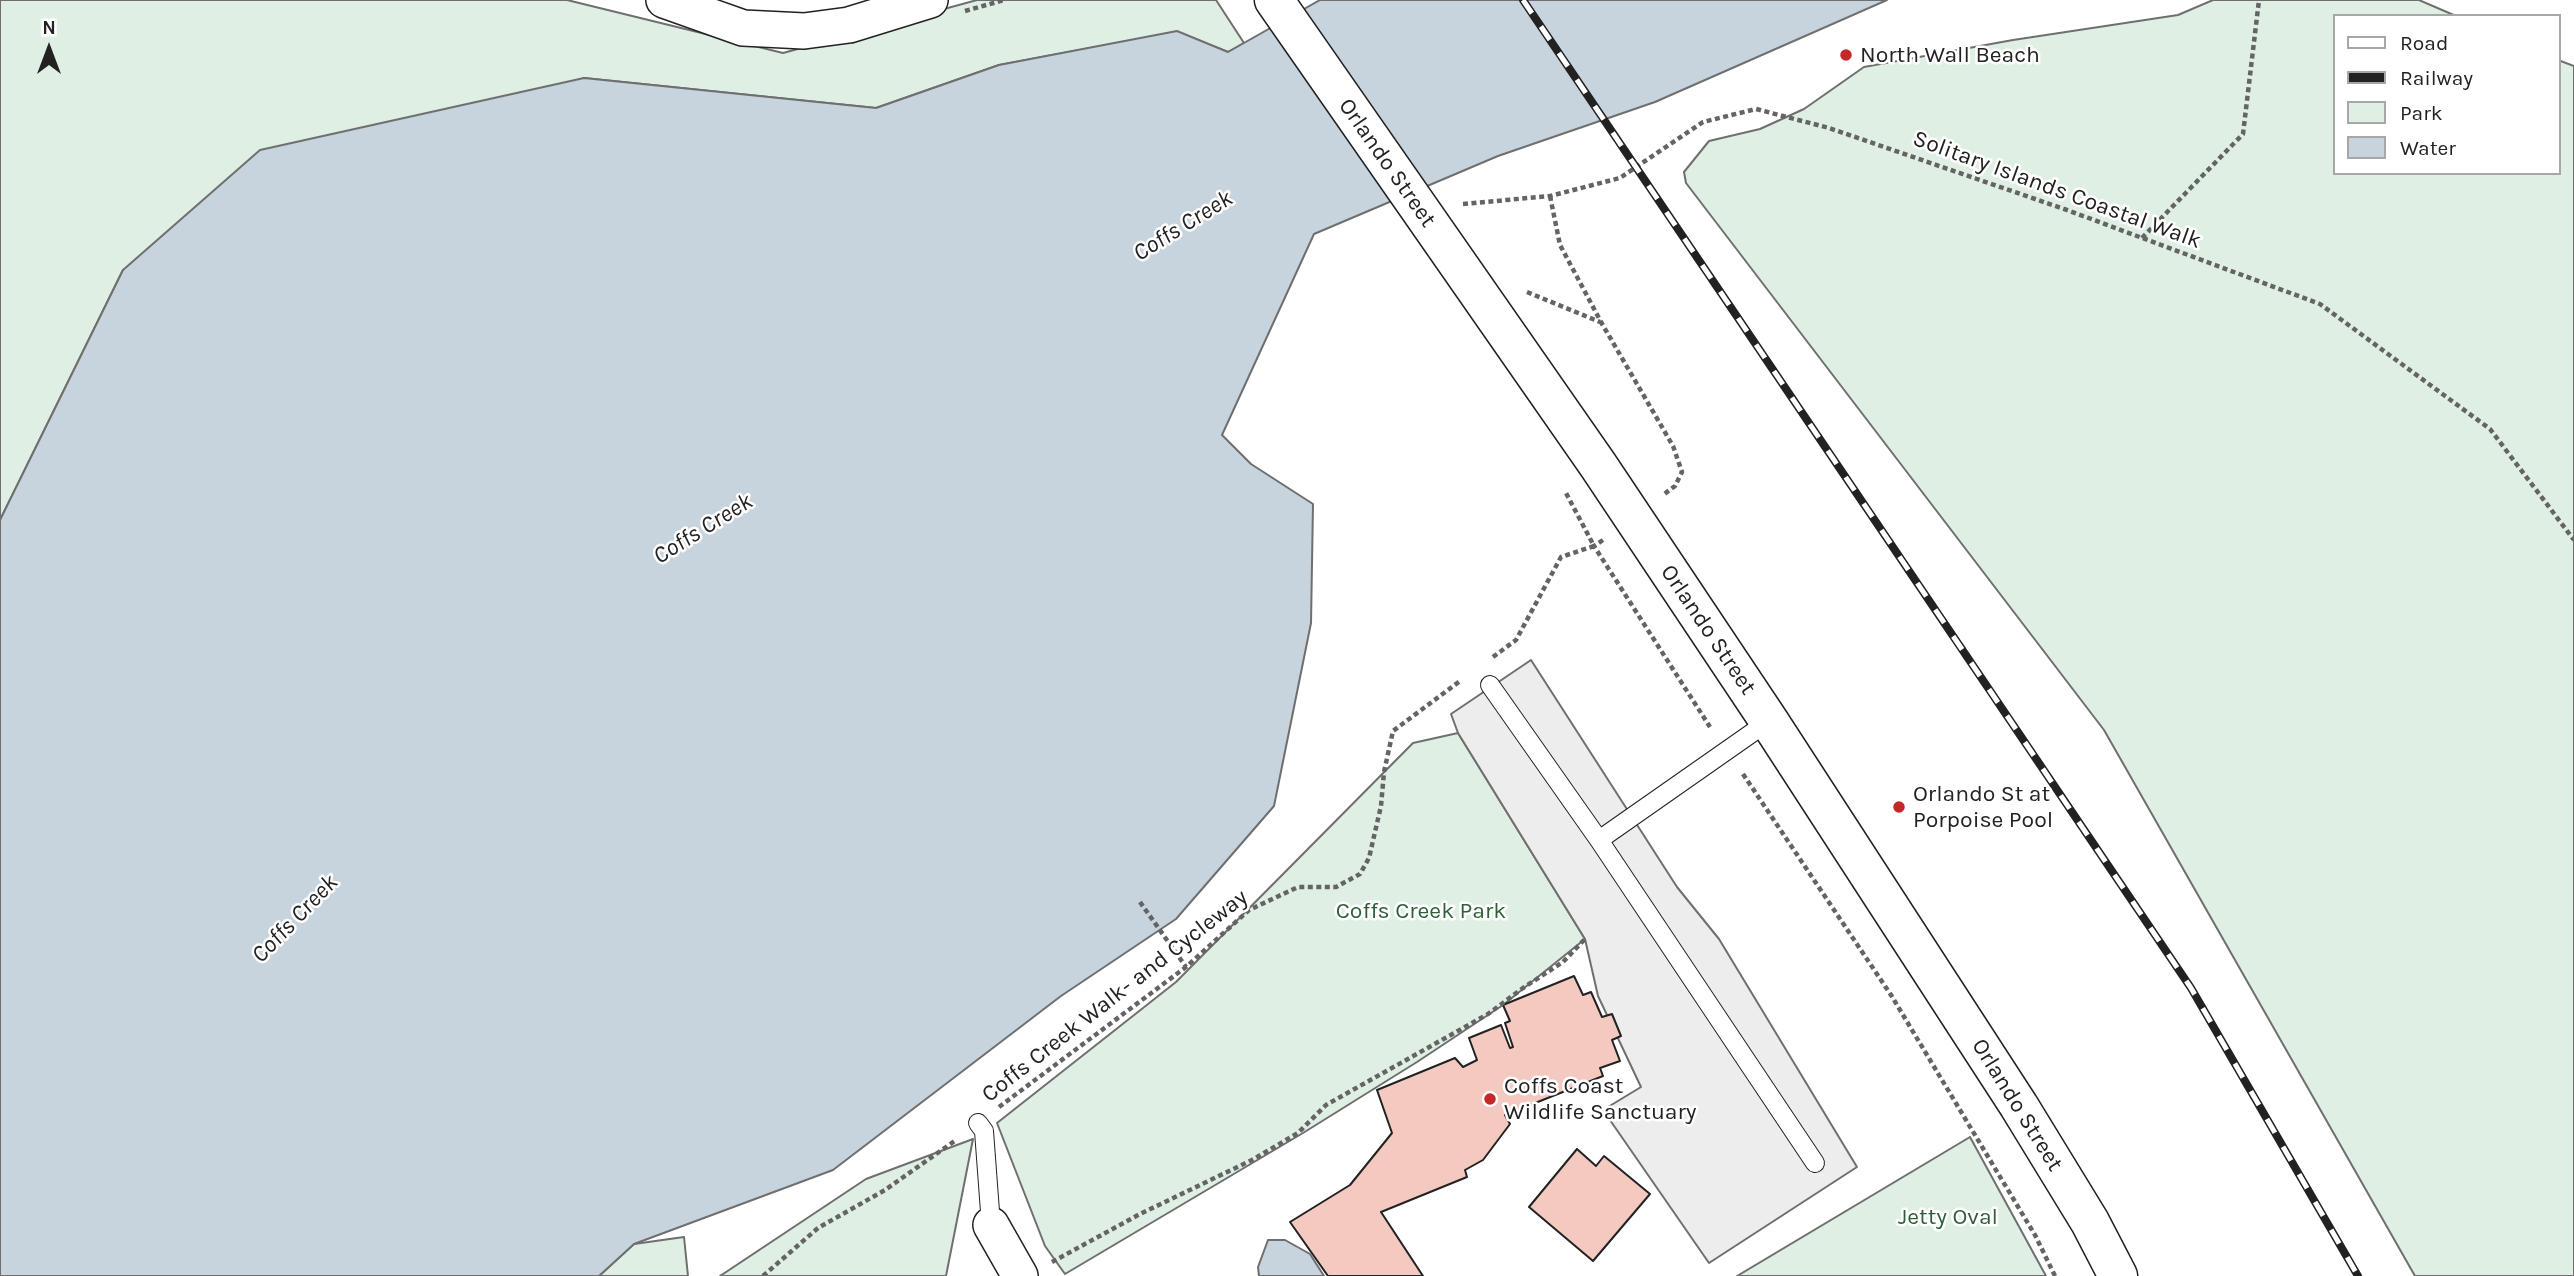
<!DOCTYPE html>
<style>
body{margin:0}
#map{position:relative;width:2574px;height:1276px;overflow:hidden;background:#fff;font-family:Karla,sans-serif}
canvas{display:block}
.legend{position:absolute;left:2333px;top:14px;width:228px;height:161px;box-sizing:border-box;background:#fff;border:2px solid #a7a7a7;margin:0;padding:9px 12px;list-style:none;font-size:21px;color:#222}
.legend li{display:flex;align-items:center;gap:14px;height:35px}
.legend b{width:35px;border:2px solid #a7a7a7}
.north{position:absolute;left:14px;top:14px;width:70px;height:70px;-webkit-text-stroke:5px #fff;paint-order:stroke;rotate:0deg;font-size:19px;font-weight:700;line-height:28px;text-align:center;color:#222}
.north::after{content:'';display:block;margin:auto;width:24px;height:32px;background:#222;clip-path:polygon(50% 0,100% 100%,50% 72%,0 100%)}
</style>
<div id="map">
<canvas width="2574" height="1276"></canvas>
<ul class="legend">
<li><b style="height:9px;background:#fff"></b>Road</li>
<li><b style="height:9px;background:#222"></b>Railway</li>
<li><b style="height:19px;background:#e0efe3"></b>Park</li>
<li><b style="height:19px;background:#c7d3dd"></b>Water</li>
</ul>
<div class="north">N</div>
</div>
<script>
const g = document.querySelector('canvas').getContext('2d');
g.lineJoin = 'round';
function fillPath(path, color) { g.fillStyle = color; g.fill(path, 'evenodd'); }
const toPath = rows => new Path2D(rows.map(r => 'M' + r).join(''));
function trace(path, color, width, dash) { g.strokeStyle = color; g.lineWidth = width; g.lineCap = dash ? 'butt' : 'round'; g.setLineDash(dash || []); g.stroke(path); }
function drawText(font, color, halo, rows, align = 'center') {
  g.font = font + ' Karla,sans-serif'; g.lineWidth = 5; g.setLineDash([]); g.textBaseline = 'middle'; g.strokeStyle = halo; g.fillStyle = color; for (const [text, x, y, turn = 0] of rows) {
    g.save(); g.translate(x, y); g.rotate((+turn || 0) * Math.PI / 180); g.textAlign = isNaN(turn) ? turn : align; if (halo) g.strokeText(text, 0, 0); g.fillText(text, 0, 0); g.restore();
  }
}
const green = toPath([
 [0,0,567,0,783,53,977,0,1216,0,1244,43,1228,52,1177,32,999,65,876,108,584,78,123,270,0,520,0,0],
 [2213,0,2419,0,2456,16,2334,16,2334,173,2558,173,2558,60,2574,66,2574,1276,2415,1276,2104,730,1686,183,1684,172,1709,141,1760,129,1804,109,1864,67,2013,40,2178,15,2213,0],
 [1458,733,1585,939,1503,1005,1417,1062,1303,1133,1065,1274,1045,1246,997,1123,1176,982,1413,743,1458,733],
 [1970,1137,2046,1276,1737,1276,1970,1137],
 [973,1139,946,1276,720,1276,866,1179,973,1139],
 [684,1237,688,1276,599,1276,634,1244,684,1237]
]);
const parking = toPath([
 [1531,660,1677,887,1719,939,1857,1167,1709,1263,1603,1110,1641,1087,1598,996,1585,939,1458,733,1451,714,1531,660]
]);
const water = toPath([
 [1320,0,1887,0,1655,102,1498,156,1314,234,1222,435,1251,464,1313,504,1311,623,1274,806,1176,919,1061,996,833,1170,634,1244,599,1276,0,1276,0,520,123,270,260,150,584,78,876,108,999,65,1177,31,1228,52,1320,0],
 [1268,1240,1285,1240,1310,1254,1324,1276,1259,1276,1258,1267,1268,1240]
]);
const building = toPath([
 [1574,976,1583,995,1591,992,1602,1017,1612,1014,1621,1036,1612,1040,1620,1061,1600,1068,1603,1076,1505,1115,1510,1124,1483,1160,1465,1170,1467,1177,1381,1212,1423,1276,1328,1276,1290,1222,1350,1185,1392,1133,1377,1090,1455,1058,1463,1067,1477,1060,1469,1038,1501,1025,1510,1048,1513,1047,1505,1023,1510,1021,1503,1005,1574,976],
 [1577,1149,1596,1166,1604,1156,1650,1194,1593,1261,1529,1207,1577,1149]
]);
const path = toPath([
 [965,11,1004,0],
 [1550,196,1560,245,1601,322,1673,446,1682,472,1675,486,1663,495],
 [1463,204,1550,196,1620,178,1703,122,1756,109,1829,128,2067,210,2320,304,2490,429,2574,540],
 [2142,238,2243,134,2259,0],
 [1527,292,1600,322],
 [1603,540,1594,546,1710,727],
 [1493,657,1516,640,1561,557,1594,546,1566,493],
 [1743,774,1891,995,2035,1235,2055,1276],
 [1140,902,1186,967],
 [999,1107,1186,967,1249,910,1298,887,1336,887,1360,874,1369,858,1381,806,1384,772,1393,731,1460,681],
 [1052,1262,1140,1214,1252,1160,1298,1133,1326,1105,1488,1014,1523,988,1563,962,1585,939],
 [763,1276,818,1228,885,1190,956,1140]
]);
const lane = toPath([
 [1490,685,1599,840,1815,1163],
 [1599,840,1769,721],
 [978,1123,984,1131,991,1225]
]);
const street = toPath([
 [664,0,743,28,804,31,849,25,930,0],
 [991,1225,1020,1276]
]);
const secondary = toPath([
 [1274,0,1598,465,1769,721,2019,1106,2090,1222,2118,1276]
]);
const rail = toPath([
 [1523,0,2191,988,2358,1276]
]);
const markers = [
 [1846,55,7,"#c62828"],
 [1899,807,7,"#c62828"],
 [1490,1099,7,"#c62828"]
];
const poiNames = [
 ["North Wall Beach",1860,55],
 ["Orlando St at",1913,794],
 ["Porpoise Pool",1913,820],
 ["Coffs Coast",1504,1086],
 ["Wildlife Sanctuary",1504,1112]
];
const streetNames = [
 ["Orlando Street",1387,163,55],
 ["Solitary Islands Coastal Walk",2057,190,20],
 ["Orlando Street",1708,630,56],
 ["Coffs Creek Walk- and Cycleway",1115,996,-38],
 ["Orlando Street",2017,1105,58]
];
const parkNames = [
 ["Coffs Creek Park",1421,911],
 ["Jetty Oval",1948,1217]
];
const waterNames = [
 ["Coffs Creek",1183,226,-32],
 ["Coffs Creek",703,529,-32],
 ["Coffs Creek",295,919,-46]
];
fillPath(green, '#e0efe3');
trace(green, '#6f6f6f', 2);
fillPath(parking, '#ededed');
trace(parking, '#6f6f6f', 2);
fillPath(water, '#c7d3dd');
trace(water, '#6f6f6f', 2);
fillPath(building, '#f3c9c0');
trace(building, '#222', 2);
trace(lane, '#222', 20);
trace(street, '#222', 38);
trace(secondary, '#222', 41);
trace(path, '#646464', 4.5, [5, 3.5]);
trace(lane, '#fff', 18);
trace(street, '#fff', 35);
trace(secondary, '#fff', 38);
trace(rail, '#222', 8);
trace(rail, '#fff', 5, [16]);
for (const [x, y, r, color] of markers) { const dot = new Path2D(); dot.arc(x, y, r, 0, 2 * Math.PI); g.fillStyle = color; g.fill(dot); trace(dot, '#fff', 2.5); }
drawText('23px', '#222', '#fff', poiNames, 'left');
drawText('23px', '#222', '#fff', streetNames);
drawText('23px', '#2f5e38', '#fff', parkNames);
drawText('italic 24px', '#222', '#fff', waterNames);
</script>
